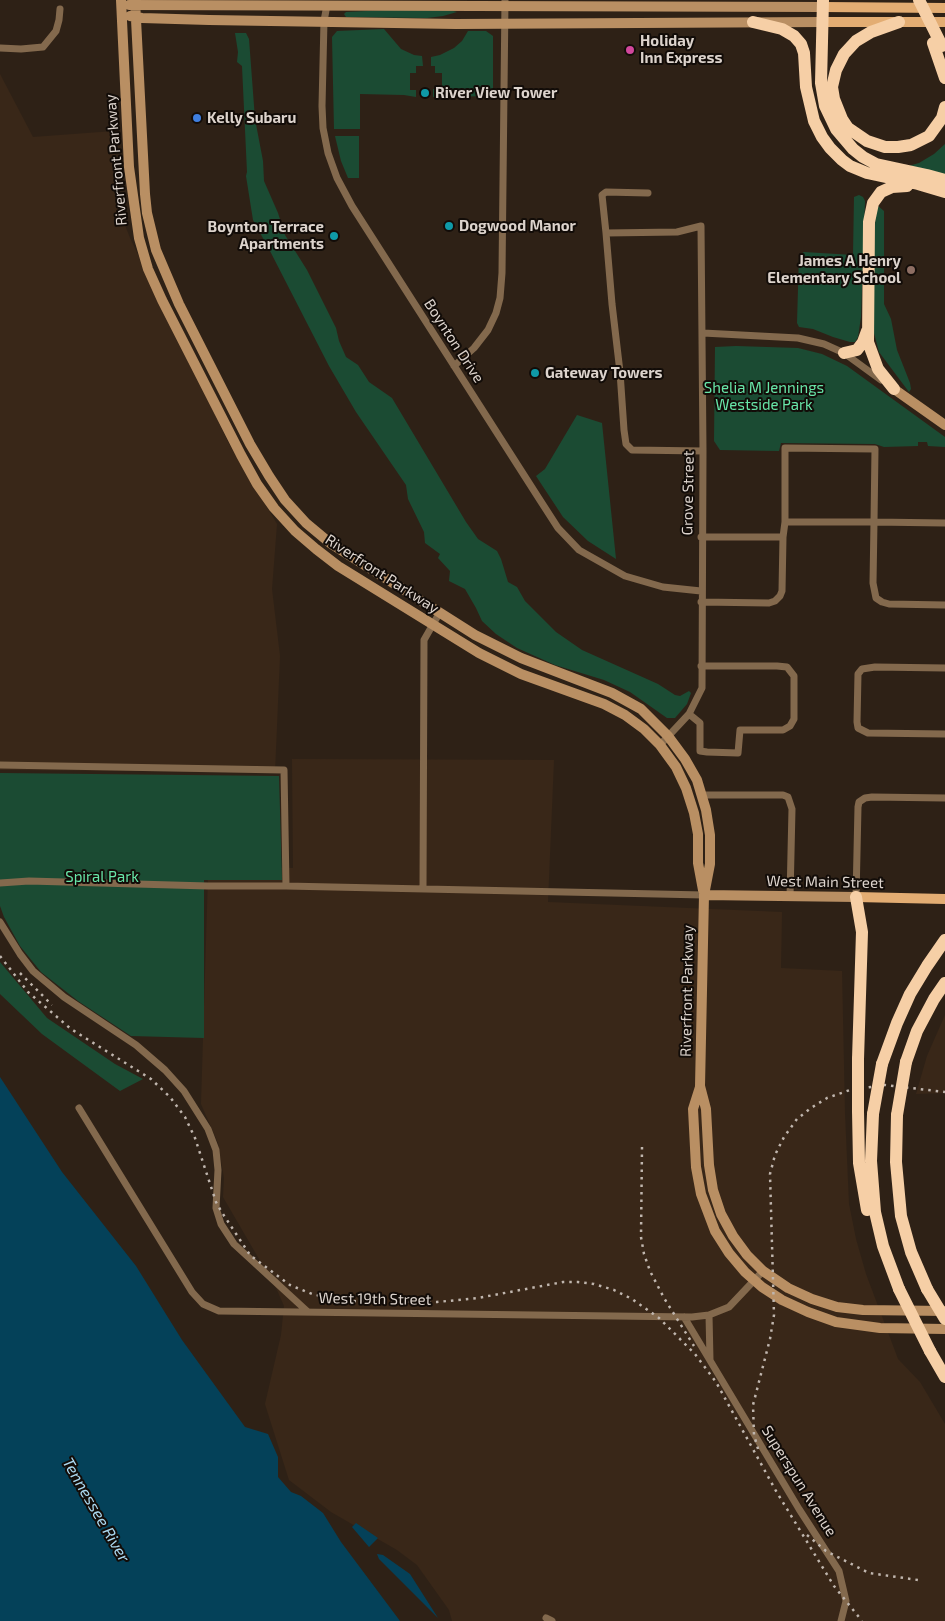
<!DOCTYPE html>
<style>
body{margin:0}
canvas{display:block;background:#2e2116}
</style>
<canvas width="945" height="1621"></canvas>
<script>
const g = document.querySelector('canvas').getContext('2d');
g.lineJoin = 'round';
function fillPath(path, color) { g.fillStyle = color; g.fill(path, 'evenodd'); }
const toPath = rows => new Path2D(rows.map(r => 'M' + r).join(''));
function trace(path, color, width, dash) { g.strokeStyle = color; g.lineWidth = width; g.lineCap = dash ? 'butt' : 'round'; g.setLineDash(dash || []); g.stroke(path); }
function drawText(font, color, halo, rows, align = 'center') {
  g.font = font + ' "Exo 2",sans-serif'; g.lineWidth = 4; g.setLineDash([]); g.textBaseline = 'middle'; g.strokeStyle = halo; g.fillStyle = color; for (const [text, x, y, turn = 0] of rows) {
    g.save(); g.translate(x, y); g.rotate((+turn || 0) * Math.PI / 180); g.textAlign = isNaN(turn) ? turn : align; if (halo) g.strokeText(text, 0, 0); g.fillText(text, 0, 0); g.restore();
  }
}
const built = toPath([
 [0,74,33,137,114,131,118,207,130,238,228,442,277,524,272,589,280,656,275,772,0,770],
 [292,759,554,760,548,902,782,912,781,968,842,971,845,1114,849,1204,856,1239,866,1274,898,1359,920,1382,945,1424,945,1621,452,1621,449,1610,417,1565,397,1550,331,1512,289,1480,265,1404,281,1335,284,1306,277,1290,223,1197,224,1178,218,1143,201,1104,208,877,266,867,293,868],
 [945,1015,945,1093,916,1094,927,1056]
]);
const green = toPath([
 [442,8,457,12,443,16,427,18,346,17,344,14,346,12,387,10],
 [384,29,401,49,414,55,422,56,423,66,416,66,416,73,410,73,410,90,416,90,416,97,404,95,360,94,360,129,334,129,332,37,337,31],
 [468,31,486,31,493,36,493,96,433,97,433,89,442,88,442,73,435,73,435,66,431,66,431,57,440,55,454,48,462,41],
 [235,33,246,33,249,39,255,119,263,161,264,181,278,213,285,235,307,270,336,328,339,341,346,357,358,365,369,382,392,398,466,522,478,539,497,551,501,559,508,582,517,587,525,601,556,632,582,650,658,684,675,695,680,696,689,691,691,693,687,704,675,718,667,718,630,692,604,680,555,665,517,648,496,634,482,621,476,608,465,589,449,581,450,571,438,558,440,554,425,543,424,532,408,499,406,485,356,412,329,366,270,251,253,220,246,176,247,172,242,66,237,62,238,52],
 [335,136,359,136,359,178,348,178,341,161],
 [945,144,945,179,905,167,919,163,934,154],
 [859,195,863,197,865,201,861,317,858,337,855,342,850,342,833,337,813,329,799,327,797,323,799,255,804,252,853,255,854,197],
 [878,206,884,211,884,304,891,319,897,350,910,383,911,389,909,392,879,352,870,318,876,207],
 [736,346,798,348,822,354,847,366,945,437,945,447,928,446,927,442,918,442,918,446,884,447,875,444,781,443,779,451,720,450,714,441,715,347],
 [577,415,602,423,616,559,588,541,563,517,536,476,545,469],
 [0,773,279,776,282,880,204,880,204,1038,131,1036,78,1001,41,972,20,946,4,917,0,906],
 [0,962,47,1018,115,1064,143,1079,120,1091,42,1034,0,994]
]);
const water = toPath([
 [0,1077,62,1172,136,1266,182,1340,245,1427,268,1434,278,1457,278,1477,291,1492,301,1496,323,1513,341,1542,400,1621,0,1621],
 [356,1523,378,1538,369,1547,352,1527],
 [377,1554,383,1555,410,1574,438,1618,379,1559]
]);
const street = toPath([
 [327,5,324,21,322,106,323,128,328,153,337,178,352,206,538,497,558,528,579,550,625,576,663,587,701,591],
 [0,48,21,49,43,47,56,31,59,20,60,9],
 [606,233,602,195,606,192,648,193],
 [703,333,798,338,824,344,844,353,881,380],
 [454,366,474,348,488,330,496,313,500,298,502,273,505,0],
 [785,448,875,449,874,522,785,522,785,448],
 [945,523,874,522,873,583,876,598,882,602,889,604,945,605],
 [701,537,783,537,785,522],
 [701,602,769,603,775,601,780,596,782,591,783,537],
 [945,668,875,667,862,669,858,674,857,722,858,728,868,733,945,734],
 [689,714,700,723,700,751,707,752,738,753,740,730,783,730,790,726,794,719,794,676,787,667,777,666,701,666],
 [660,745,689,714,702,688,703,451,701,226,677,232,606,233,612,304,620,372,624,430,626,444,632,450,703,451],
 [0,765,284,770,286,886],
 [702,795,783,795,788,797,792,809,790,897],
 [0,883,29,881,208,886,286,886,704,895],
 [423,889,424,640,440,612],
 [856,897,858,807,859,802,865,798,872,797,945,798],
 [0,922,20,954,33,971,64,997,136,1045,165,1070,184,1091,208,1129,216,1150,218,1170,216,1208,221,1224,234,1244,246,1255,308,1312],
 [79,1108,192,1292,203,1304,219,1311,692,1317,709,1315,729,1307,763,1271],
 [709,1315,710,1360],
 [684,1317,799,1509,839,1571,846,1601,841,1621],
 [546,1618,552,1621]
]);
const secondary = toPath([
 [121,0,129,167,139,238,148,269,162,300,241,455,257,484,274,508,295,531,316,549,338,566,479,653,521,674,604,704,625,715,644,729,660,745,676,767,686,788,694,813,698,834,698,863,703,890],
 [135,0,145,194,147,213,156,250,179,304,250,444,269,476,285,500,306,523,330,543,475,635,521,658,612,693,641,709,668,736,685,759,697,780,706,810,710,835,710,864,704,895,700,1086,706,1109,709,1165,713,1190,721,1214,733,1236,747,1255,763,1271,788,1288,812,1299,837,1307,863,1310,945,1311],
 [129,5,823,7],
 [130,16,142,18,209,20,456,24,822,22],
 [894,389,945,425],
 [704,895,856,897],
 [700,1087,693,1109,696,1167,701,1194,715,1231,729,1253,745,1272,762,1287,782,1300,808,1312,836,1322,880,1328,945,1329]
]);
const primary = toPath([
 [823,7,945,8],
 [822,22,945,22],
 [856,897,945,899]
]);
const highway = toPath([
 [823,0,821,83,825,106,836,129,853,149,863,157,876,164,927,175,945,180],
 [753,22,782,29,794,36,801,44,804,53,806,87,814,121,822,137,830,148,842,160,850,166,867,173,918,184,945,192],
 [899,22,871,32,856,41,844,54,836,70,832,87,834,99,842,119,848,128,867,141,885,147,898,147,911,145,929,136,942,118,945,107],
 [933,43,945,78],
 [844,353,857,350,863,342,867,331],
 [894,389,878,369,868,342,869,222,873,203,881,192,892,187,907,186],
 [856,897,862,932,858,1059],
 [906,1062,917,1031,934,999,945,983],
 [882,1064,897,1023,910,994,927,966,945,940],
 [858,1111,859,1163,867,1210],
 [873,1114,871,1161,875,1212,883,1246,899,1289],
 [897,1115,896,1162,901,1216,911,1252,927,1289],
 [930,1351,945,1377]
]);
const rail = toPath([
 [0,956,28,992,71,1029,151,1079,170,1097,185,1117,195,1138,216,1202,221,1211,250,1255,290,1285,312,1294,342,1301,437,1302,478,1298,563,1282,578,1282,594,1284,614,1290,632,1299,659,1318,695,1354,716,1382,776,1491,834,1586,862,1621],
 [20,973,52,1005],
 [642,1147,641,1237,644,1254,650,1271,664,1298,694,1346],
 [758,1449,754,1435,753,1405,770,1339,774,1315,770,1174,775,1155,784,1137,797,1119,811,1108,827,1098,850,1090,885,1085,945,1092],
 [807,1535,826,1551,869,1573,918,1580]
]);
const highwayBridge = toPath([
 [919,0,942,46],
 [858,1111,858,1059],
 [873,1114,882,1064],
 [897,1115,906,1062],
 [899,1289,930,1351],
 [927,1289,945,1319]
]);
const markers = [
 [630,50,5,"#d1479c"],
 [425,93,5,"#0f9aa8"],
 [197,118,5,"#3f7fe0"],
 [449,226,5,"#0f9aa8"],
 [334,236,5,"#0f9aa8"],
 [911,270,5,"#8d6e63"],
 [535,373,5,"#0f9aa8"]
];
const poiNames = [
 ["Holiday",640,41],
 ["Inn Express",640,58],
 ["River View Tower",435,93],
 ["Kelly Subaru",207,118],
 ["Dogwood Manor",459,226],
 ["Boynton Terrace",324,227,"right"],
 ["Apartments",324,244,"right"],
 ["James A Henry",901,261,"right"],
 ["Elementary School",901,278,"right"],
 ["Gateway Towers",545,373]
];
const streetNames = [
 ["Riverfront Parkway",116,160,-95],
 ["Boynton Drive",454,341,57],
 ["Grove Street",688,493,-89],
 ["Riverfront Parkway",382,574,33],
 ["West Main Street",825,882,1],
 ["Riverfront Parkway",687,991,-89],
 ["West 19th Street",375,1299,1],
 ["Superspun Avenue",799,1481,58]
];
const parkNames = [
 ["Shelia M Jennings",764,388],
 ["Westside Park",764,405],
 ["Spiral Park",102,877]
];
const waterNames = [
 ["Tennessee River",96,1510,60]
];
fillPath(built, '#392718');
fillPath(green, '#1b4b33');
fillPath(water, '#044159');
trace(street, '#83694d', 7);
trace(secondary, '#b98f63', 10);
trace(primary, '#e3ad73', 10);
trace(highway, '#f6cfa6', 12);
trace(rail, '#c0b6ae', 2.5, [2.5, 5]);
trace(highwayBridge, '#f6cfa6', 12);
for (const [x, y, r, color] of markers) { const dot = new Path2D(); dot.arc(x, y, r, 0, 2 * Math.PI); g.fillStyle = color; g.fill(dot); trace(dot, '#120c08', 2); }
drawText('bold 15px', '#dcd3cc', '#120c08', poiNames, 'left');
drawText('15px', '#dcd3cc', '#120c08', streetNames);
drawText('15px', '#68e7a9', '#120c08', parkNames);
drawText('italic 16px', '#abd9f1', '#120c08', waterNames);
</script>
